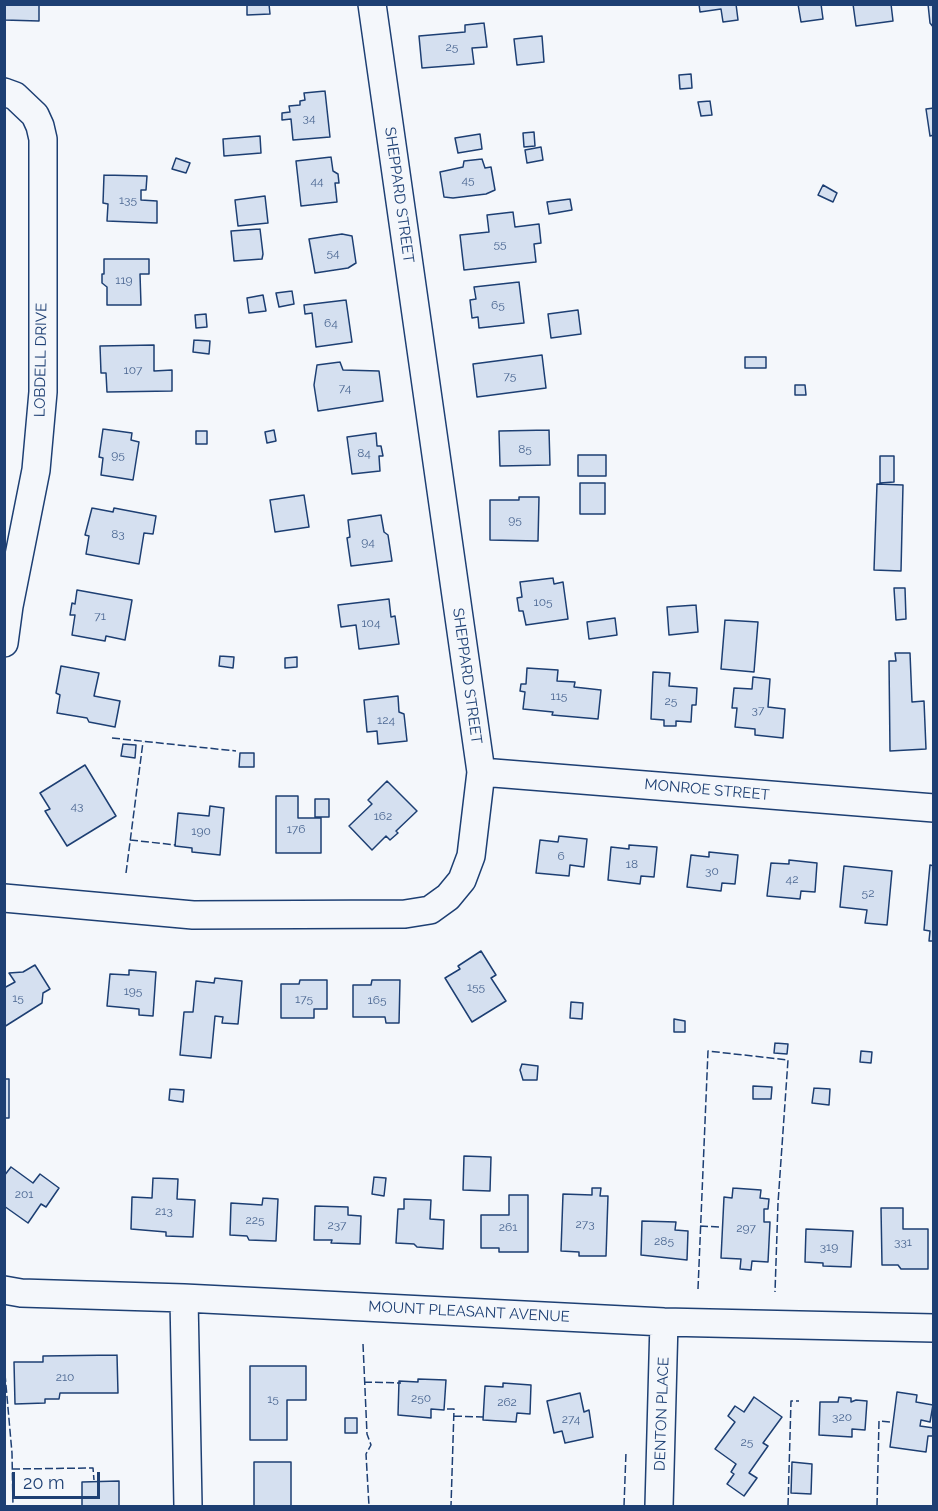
<!DOCTYPE html>
<style>
body{margin:0}
#map{position:relative;width:938px;height:1511px;overflow:hidden;background:#f4f7fb;font-family:Raleway,sans-serif}
canvas{display:block}
.frame{position:absolute;inset:0;border:6px solid #1d3f73;pointer-events:none}
.scale{position:absolute;left:12px;top:1472px;width:88px;height:27px;box-sizing:border-box;border:3px solid #1d3f73;border-top:0;padding-left:8px;font-size:18px;line-height:21px;white-space:nowrap;color:#1d3f73;-webkit-text-stroke:4px #f4f7fb;paint-order:stroke}
</style>
<div id="map">
<canvas width="938" height="1511"></canvas>
<div class="frame"></div>
<div class="scale">20 m</div>
</div>
<script>
const g = document.querySelector('canvas').getContext('2d');
g.lineJoin = 'round';
function fillPath(path, color) { g.fillStyle = color; g.fill(path, 'evenodd'); }
const toPath = rows => new Path2D(rows.map(r => 'M' + r).join(''));
function trace(path, color, width, dash) { g.strokeStyle = color; g.lineWidth = width; g.lineCap = dash ? 'butt' : 'round'; g.setLineDash(dash || []); g.stroke(path); }
function drawText(font, color, halo, rows, align = 'center') {
  g.font = font + ' Raleway,sans-serif'; g.lineWidth = 4.5; g.setLineDash([]); g.textBaseline = 'middle'; g.strokeStyle = halo; g.fillStyle = color; for (const [text, x, y, turn = 0] of rows) {
    g.save(); g.translate(x, y); g.rotate((+turn || 0) * Math.PI / 180); g.textAlign = isNaN(turn) ? turn : align; if (halo) g.strokeText(text, 0, 0); g.fillText(text, 0, 0); g.restore();
  }
}
const building = toPath([
 [4,4,44,4,39,5,39,21,4,20,4,4],
 [247,4,269,4,270,14,247,15,247,4],
 [699,4,736,4,738,20,723,22,721,9,700,12,699,4],
 [798,4,821,4,823,19,801,22,798,4],
 [853,4,891,4,893,21,856,26,853,4],
 [928,4,934,4,934,28,930,23,928,4],
 [484,23,487,47,472,48,474,64,422,68,419,36,465,32,465,25,484,23],
 [542,36,544,62,517,65,514,39,542,36],
 [691,74,692,88,680,89,679,75,691,74],
 [325,91,330,137,293,140,291,119,282,120,282,113,290,112,289,106,300,105,300,101,305,100,304,93,325,91],
 [710,101,712,115,701,116,698,102,710,101],
 [934,108,934,135,930,136,926,109,934,108],
 [534,132,535,146,524,147,523,133,534,132],
 [480,134,482,149,458,153,455,138,480,134],
 [260,136,261,153,224,156,223,139,260,136],
 [541,147,543,160,527,163,525,150,541,147],
 [331,157,333,171,338,174,339,183,335,183,337,202,301,206,296,161,331,157],
 [176,158,190,163,186,173,172,169,176,158],
 [482,159,485,168,491,167,495,190,486,194,453,198,444,197,440,172,463,167,464,161,482,159],
 [104,175,147,176,146,190,141,190,141,200,157,201,157,223,107,221,108,204,103,203,104,175],
 [823,185,837,193,833,202,818,195,823,185],
 [265,196,268,223,238,226,235,200,265,196],
 [570,199,572,210,549,214,547,202,570,199],
 [513,212,515,227,539,224,541,243,534,244,536,262,464,270,460,235,489,232,487,215,513,212],
 [260,229,263,254,262,259,234,261,231,231,260,229],
 [342,234,352,236,356,263,348,268,315,273,309,239,342,234],
 [104,259,149,259,149,274,140,274,141,305,107,305,107,287,102,283,102,274,104,274,104,259],
 [519,282,524,323,479,328,478,317,472,318,470,300,476,299,474,287,519,282],
 [292,291,294,304,279,307,276,293,292,291],
 [263,295,266,311,249,313,247,298,263,295],
 [346,300,352,342,316,347,312,313,305,314,304,305,346,300],
 [578,310,581,334,551,338,548,314,578,310],
 [206,314,207,327,196,328,195,315,206,314],
 [194,340,210,341,209,354,193,352,194,340],
 [154,345,154,371,172,370,172,391,107,392,106,373,101,373,100,346,154,345],
 [542,355,546,388,477,397,473,364,542,355],
 [745,357,766,357,766,368,745,368,745,357],
 [340,362,343,370,379,371,383,401,318,411,314,385,317,365,340,362],
 [795,385,805,385,806,395,795,395,795,385],
 [103,429,132,433,131,440,139,442,133,480,101,475,103,458,99,457,103,429],
 [274,430,276,441,267,443,265,432,274,430],
 [549,430,550,465,500,466,499,431,549,430],
 [196,431,207,431,207,444,196,444,196,431],
 [376,433,377,446,381,446,383,456,379,456,380,471,352,474,347,437,376,433],
 [578,455,606,455,606,476,578,476,578,455],
 [880,456,894,456,894,482,880,483,880,456],
 [580,483,605,483,605,514,580,514,580,483],
 [877,484,903,485,901,571,874,570,877,484],
 [304,495,309,527,275,532,270,500,304,495],
 [519,497,539,497,538,541,490,540,490,500,519,500,519,497],
 [92,508,113,512,114,508,156,516,153,534,144,533,139,564,86,554,89,536,85,535,92,508],
 [381,515,384,532,388,535,392,561,351,566,347,538,350,537,348,520,381,515],
 [553,578,554,584,563,582,568,619,526,625,523,611,519,611,517,598,522,597,520,582,553,578],
 [894,588,905,588,906,619,896,620,894,588],
 [77,590,132,600,125,640,106,636,105,641,72,635,75,615,70,615,72,603,75,604,77,590],
 [389,599,391,617,395,616,399,644,359,649,356,625,341,627,338,605,389,599],
 [696,605,698,632,669,635,667,607,696,605],
 [615,618,617,635,589,639,587,622,615,618],
 [725,620,758,622,754,672,721,669,725,620],
 [895,653,910,653,912,702,924,701,926,749,890,751,889,661,896,661,895,653],
 [220,656,234,657,233,668,219,666,220,656],
 [297,657,297,667,285,668,285,658,297,657],
 [61,666,99,673,94,696,120,701,115,727,89,722,87,718,57,713,60,695,56,693,61,666],
 [527,668,558,670,557,681,575,682,574,687,601,690,598,719,552,715,553,712,523,709,525,692,520,691,521,684,526,684,527,668],
 [653,672,670,673,669,686,697,688,696,705,692,705,691,722,676,721,676,726,664,726,664,720,651,719,653,672],
 [753,677,770,679,768,707,785,709,783,738,755,735,755,729,735,727,737,708,732,708,734,688,752,689,753,677],
 [398,696,399,712,404,714,407,741,378,744,377,731,367,732,364,700,398,696],
 [123,744,136,745,135,758,121,756,123,744],
 [240,753,254,753,254,767,239,767,240,753],
 [85,765,116,816,67,846,45,811,50,809,40,793,85,765],
 [387,781,417,811,396,831,398,833,390,840,386,836,372,850,349,826,372,804,368,800,387,781],
 [276,796,298,796,298,818,321,818,321,853,276,853,276,796],
 [315,799,329,799,329,817,315,817,315,799],
 [210,806,224,808,220,855,192,852,192,848,175,846,178,813,209,816,210,806],
 [559,836,587,839,584,867,570,865,569,876,536,873,540,840,558,842,559,836],
 [629,845,657,847,654,877,641,876,640,884,608,880,611,847,629,849,629,845],
 [709,852,738,855,735,884,722,883,721,891,687,887,691,855,709,857,709,852],
 [789,860,817,863,815,892,801,891,800,899,767,896,771,863,789,864,789,860],
 [930,865,934,866,934,941,929,941,930,931,924,930,930,865],
 [844,866,892,871,887,925,865,923,867,910,840,907,844,866],
 [481,951,496,975,491,978,506,1001,472,1022,445,978,460,969,458,966,481,951],
 [35,965,50,989,43,993,42,1003,4,1027,4,988,15,982,9,973,23,972,35,965],
 [129,970,156,972,153,1016,139,1015,139,1009,107,1006,110,974,129,975,129,970],
 [215,978,242,981,238,1024,222,1023,223,1017,215,1016,211,1058,180,1055,184,1012,193,1012,196,981,214,983,215,978],
 [300,980,327,980,327,1009,314,1009,314,1018,281,1018,281,984,299,984,300,980],
 [372,980,400,980,399,1023,386,1023,385,1017,353,1017,353,985,371,985,372,980],
 [571,1002,583,1003,582,1019,570,1018,571,1002],
 [674,1019,685,1021,685,1032,674,1032,674,1019],
 [775,1043,788,1044,787,1054,774,1053,775,1043],
 [861,1051,872,1052,871,1063,860,1062,861,1051],
 [522,1064,538,1066,537,1080,523,1080,520,1070,522,1064],
 [4,1079,9,1079,9,1118,4,1118,4,1079],
 [753,1086,772,1087,771,1099,753,1099,753,1086],
 [814,1088,830,1089,829,1105,812,1103,814,1088],
 [170,1089,184,1090,183,1102,169,1100,170,1089],
 [464,1156,491,1157,490,1191,463,1190,464,1156],
 [11,1167,33,1183,40,1174,59,1188,46,1207,41,1204,28,1223,4,1206,4,1176,11,1167],
 [374,1177,386,1178,384,1196,372,1194,374,1177],
 [153,1178,178,1179,177,1199,195,1200,193,1237,166,1236,166,1232,131,1229,132,1197,152,1198,153,1178],
 [592,1188,601,1188,600,1196,608,1196,606,1256,579,1256,579,1252,561,1251,563,1194,592,1195,592,1188],
 [733,1188,761,1190,760,1198,769,1199,768,1209,764,1209,764,1222,770,1222,768,1262,752,1261,751,1270,740,1269,741,1259,721,1258,724,1197,732,1198,733,1188],
 [509,1195,528,1195,528,1252,499,1252,499,1248,481,1248,481,1215,509,1215,509,1195],
 [263,1198,278,1199,276,1241,249,1240,247,1236,230,1235,231,1203,262,1205,263,1198],
 [404,1199,431,1200,430,1219,444,1220,443,1249,417,1247,414,1244,396,1243,398,1209,404,1209,404,1199],
 [315,1206,348,1207,348,1215,361,1216,360,1244,331,1243,332,1240,314,1240,315,1206],
 [881,1208,903,1208,903,1229,928,1229,928,1269,901,1269,898,1265,882,1265,881,1208],
 [642,1221,676,1222,675,1230,688,1231,687,1260,641,1255,642,1221],
 [806,1229,853,1231,851,1267,823,1266,823,1263,805,1262,806,1229],
 [117,1355,118,1393,60,1393,59,1399,45,1399,45,1403,15,1404,14,1362,43,1362,43,1356,117,1355],
 [250,1366,306,1366,306,1400,287,1400,287,1440,250,1440,250,1366],
 [418,1379,446,1380,444,1410,431,1409,431,1418,398,1415,399,1381,418,1382,418,1379],
 [503,1383,531,1385,530,1414,517,1413,516,1422,483,1420,485,1386,503,1387,503,1383],
 [897,1392,917,1395,916,1402,933,1405,930,1422,921,1420,920,1426,934,1428,934,1436,928,1436,926,1452,890,1447,897,1392],
 [580,1393,584,1412,589,1410,593,1437,565,1443,562,1431,554,1433,547,1401,580,1393],
 [754,1397,782,1417,763,1443,768,1446,749,1473,757,1478,744,1496,727,1484,734,1474,731,1472,736,1464,715,1449,735,1422,728,1416,735,1406,744,1412,754,1397],
 [839,1397,851,1398,851,1402,856,1400,867,1401,865,1430,852,1429,852,1437,819,1435,820,1402,838,1402,839,1397],
 [345,1418,357,1418,357,1433,345,1433,345,1418],
 [254,1462,291,1462,291,1506,254,1506,254,1462],
 [792,1462,812,1464,811,1494,791,1493,792,1462],
 [119,1481,119,1506,82,1506,82,1482,119,1481]
]);
const street = toPath([
 [4,92,15,96,35,115,40,126,43,139,43,392,36,470,9,606,4,643],
 [481,772,934,808],
 [4,898,193,915,405,914,430,910,448,897,462,880,471,856,481,772,372,4],
 [4,1290,21,1293,184,1298,664,1322,934,1328],
 [184,1298,188,1506],
 [659,1506,664,1322]
]);
const fence = toPath([
 [112,738,236,751],
 [130,840,176,845],
 [126,873,143,742],
 [700,1226,721,1227],
 [698,1289,708,1051,788,1060,778,1203,775,1292],
 [363,1344,367,1434,371,1445,366,1454,369,1506],
 [4,1363,12,1453,13,1506],
 [364,1382,401,1383],
 [447,1409,454,1409,451,1506],
 [454,1416,483,1417],
 [12,1469,93,1468,94,1480],
 [624,1506,626,1452],
 [788,1506,791,1401,799,1401],
 [877,1506,879,1421,891,1422]
]);
const numberNames = [
 ["25",452,47],
 ["34",309,118],
 ["45",468,180],
 ["44",317,181],
 ["135",128,200],
 ["55",500,244],
 ["54",333,253],
 ["119",124,280],
 ["65",498,305],
 ["64",331,323],
 ["107",133,370],
 ["75",510,376],
 ["74",345,388],
 ["85",525,449],
 ["84",364,453],
 ["95",118,455],
 ["95",515,520],
 ["83",118,534],
 ["94",368,542],
 ["105",543,602],
 ["71",100,616],
 ["104",371,623],
 ["115",559,696],
 ["25",671,701],
 ["37",758,710],
 ["124",386,720],
 ["43",77,806],
 ["162",383,816],
 ["176",296,829],
 ["190",201,831],
 ["6",561,856],
 ["18",632,864],
 ["30",712,871],
 ["42",792,879],
 ["52",868,893],
 ["155",476,987],
 ["195",133,991],
 ["15",18,998],
 ["175",304,999],
 ["165",377,1000],
 ["201",24,1194],
 ["213",164,1211],
 ["225",255,1220],
 ["273",585,1224],
 ["237",337,1225],
 ["261",508,1227],
 ["297",746,1228],
 ["285",664,1241],
 ["331",903,1242],
 ["319",829,1247],
 ["210",65,1377],
 ["250",421,1398],
 ["15",273,1399],
 ["262",507,1402],
 ["320",842,1417],
 ["274",571,1419],
 ["25",747,1442]
];
const streetNames = [
 ["SHEPPARD STREET",399,195,82],
 ["LOBDELL DRIVE",41,360,-89],
 ["SHEPPARD STREET",467,676,82],
 ["MONROE STREET",707,790,5],
 ["MOUNT PLEASANT AVENUE",469,1312,3],
 ["DENTON PLACE",662,1414,-88]
];
fillPath(building, '#d5e0f0');
trace(building, '#1d3f73', 1.5);
trace(street, '#1d3f73', 30);
trace(street, '#f4f7fb', 27);
trace(fence, '#1d3f73', 1.5, [8, 3]);
drawText('12px', '#4b6792', null, numberNames);
drawText('15px', '#1d3f73', '#f4f7fb', streetNames);
</script>
